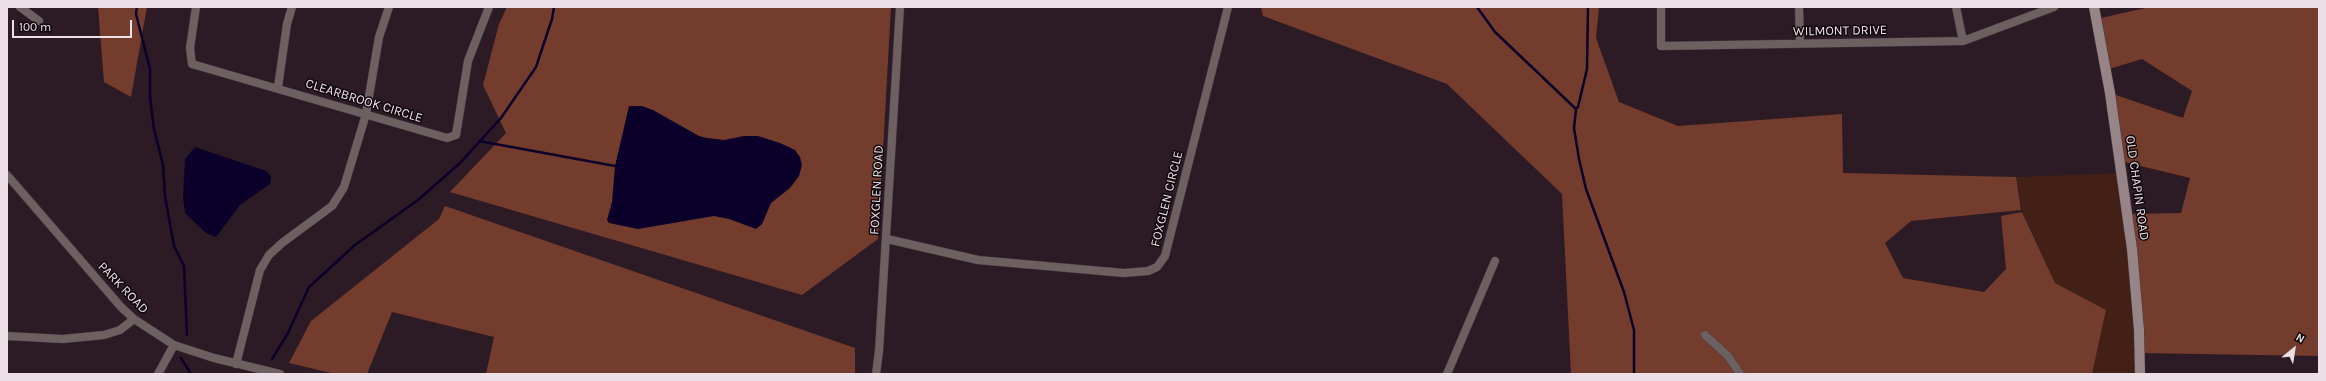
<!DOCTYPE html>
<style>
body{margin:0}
#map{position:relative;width:2326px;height:381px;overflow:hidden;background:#2c1a25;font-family:Karla,sans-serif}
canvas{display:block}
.frame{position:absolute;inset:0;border:8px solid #ecdfe6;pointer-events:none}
.north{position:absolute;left:2274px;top:329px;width:40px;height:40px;-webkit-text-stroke:3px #0f070c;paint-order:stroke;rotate:30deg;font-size:11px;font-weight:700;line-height:16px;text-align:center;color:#ecdfe6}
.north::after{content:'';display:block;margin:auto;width:14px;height:18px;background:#ecdfe6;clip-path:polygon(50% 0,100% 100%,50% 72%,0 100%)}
.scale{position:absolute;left:12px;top:20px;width:120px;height:18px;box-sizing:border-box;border:2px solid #ecdfe6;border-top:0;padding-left:5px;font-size:12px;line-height:14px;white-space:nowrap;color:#ecdfe6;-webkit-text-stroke:3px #0f070c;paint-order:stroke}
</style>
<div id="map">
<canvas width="2326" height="381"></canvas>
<div class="frame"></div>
<div class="north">N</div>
<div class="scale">100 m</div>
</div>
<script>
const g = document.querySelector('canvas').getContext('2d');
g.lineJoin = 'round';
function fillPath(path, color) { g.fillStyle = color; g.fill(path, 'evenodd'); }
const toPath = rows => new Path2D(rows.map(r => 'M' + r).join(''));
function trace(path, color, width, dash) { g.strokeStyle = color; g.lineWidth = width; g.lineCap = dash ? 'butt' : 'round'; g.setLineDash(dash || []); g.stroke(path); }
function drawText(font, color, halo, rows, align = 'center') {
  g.font = font + ' Karla,sans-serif'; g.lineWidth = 3; g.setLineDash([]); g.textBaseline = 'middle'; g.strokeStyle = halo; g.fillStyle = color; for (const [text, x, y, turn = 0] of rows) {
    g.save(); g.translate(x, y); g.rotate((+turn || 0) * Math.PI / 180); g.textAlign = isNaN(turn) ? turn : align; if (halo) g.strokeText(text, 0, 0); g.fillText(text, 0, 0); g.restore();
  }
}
const green = toPath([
 [2122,173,2140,374,2092,374,2106,310,2055,283,2022,210,2016,177]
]);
const forest = toPath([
 [98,7,147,7,131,97,104,82],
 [507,7,891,7,878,239,802,295,450,192,506,133,483,85,499,24],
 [1261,7,1599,7,1596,38,1619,102,1678,126,1842,114,1843,173,2016,177,2021,210,1911,221,1885,243,1903,278,1984,292,2006,269,2001,216,2022,212,2055,283,2106,310,2092,374,1571,374,1562,194,1447,84,1263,16],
 [2150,7,2319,7,2319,356,2138,353,2127,214,2181,213,2190,178,2120,161,2110,93,2183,118,2192,91,2142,59,2106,70,2096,19],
 [445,206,855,348,855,374,486,374,494,337,392,312,367,374,335,374,289,363,311,321,439,219]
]);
const water = toPath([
 [629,106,642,106,653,110,699,136,707,138,724,140,744,136,758,136,780,143,795,150,800,157,802,165,799,176,790,188,771,203,762,224,756,229,729,219,714,216,638,229,609,223,607,220,612,202,615,166],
 [195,147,266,171,271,176,270,184,240,205,216,237,206,233,185,213,183,197,185,159]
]);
const stream = toPath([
 [137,7,136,14,150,69,150,97,154,129,163,165,165,196,174,246,184,266,187,335],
 [1477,7,1495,32,1576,109],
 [1588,7,1587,69,1578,107,1576,109,1574,128,1579,159,1586,189,1624,292,1634,330,1634,374],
 [479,141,615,166],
 [181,358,191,374],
 [272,359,288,333,309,287,355,245,418,200,460,163,501,118,536,67,552,19,554,7]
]);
const street = toPath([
 [20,7,39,21],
 [196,7,190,48,192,64,447,138,456,135,468,61,489,7],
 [1661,7,1661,46,1963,41,2054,7],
 [1799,7,1800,44],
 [1956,7,1963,41],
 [278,87,287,24,292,7],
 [7,175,121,307,134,319,174,345,214,358,280,374],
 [887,239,978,260,1124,273,1148,271,1157,267,1165,256,1228,7],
 [1705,335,1728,356,1740,374],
 [7,336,62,339,104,335,120,330,134,319],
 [236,364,260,270,269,255,282,243,332,206,344,187,366,114,379,37,389,7],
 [158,374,174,345],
 [876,374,879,351,900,7],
 [1447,374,1495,261]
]);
const secondary = toPath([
 [2094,7,2110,93,2132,249,2139,330,2140,374]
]);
const streetNames = [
 ["WILMONT DRIVE",1840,31,-1],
 ["CLEARBROOK CIRCLE",364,101,17],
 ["OLD CHAPIN ROAD",2137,188,82],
 ["FOXGLEN ROAD",877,190,-87],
 ["FOXGLEN CIRCLE",1167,199,-76],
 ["PARK ROAD",123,288,46]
];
fillPath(green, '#422016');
fillPath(forest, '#743c2c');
fillPath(water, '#0b0029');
trace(stream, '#0b0029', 2.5);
trace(street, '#473640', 9);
trace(secondary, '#473640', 11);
trace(street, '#6c6061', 8);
trace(secondary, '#978487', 10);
drawText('13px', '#ecdfe6', '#0f070c', streetNames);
</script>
